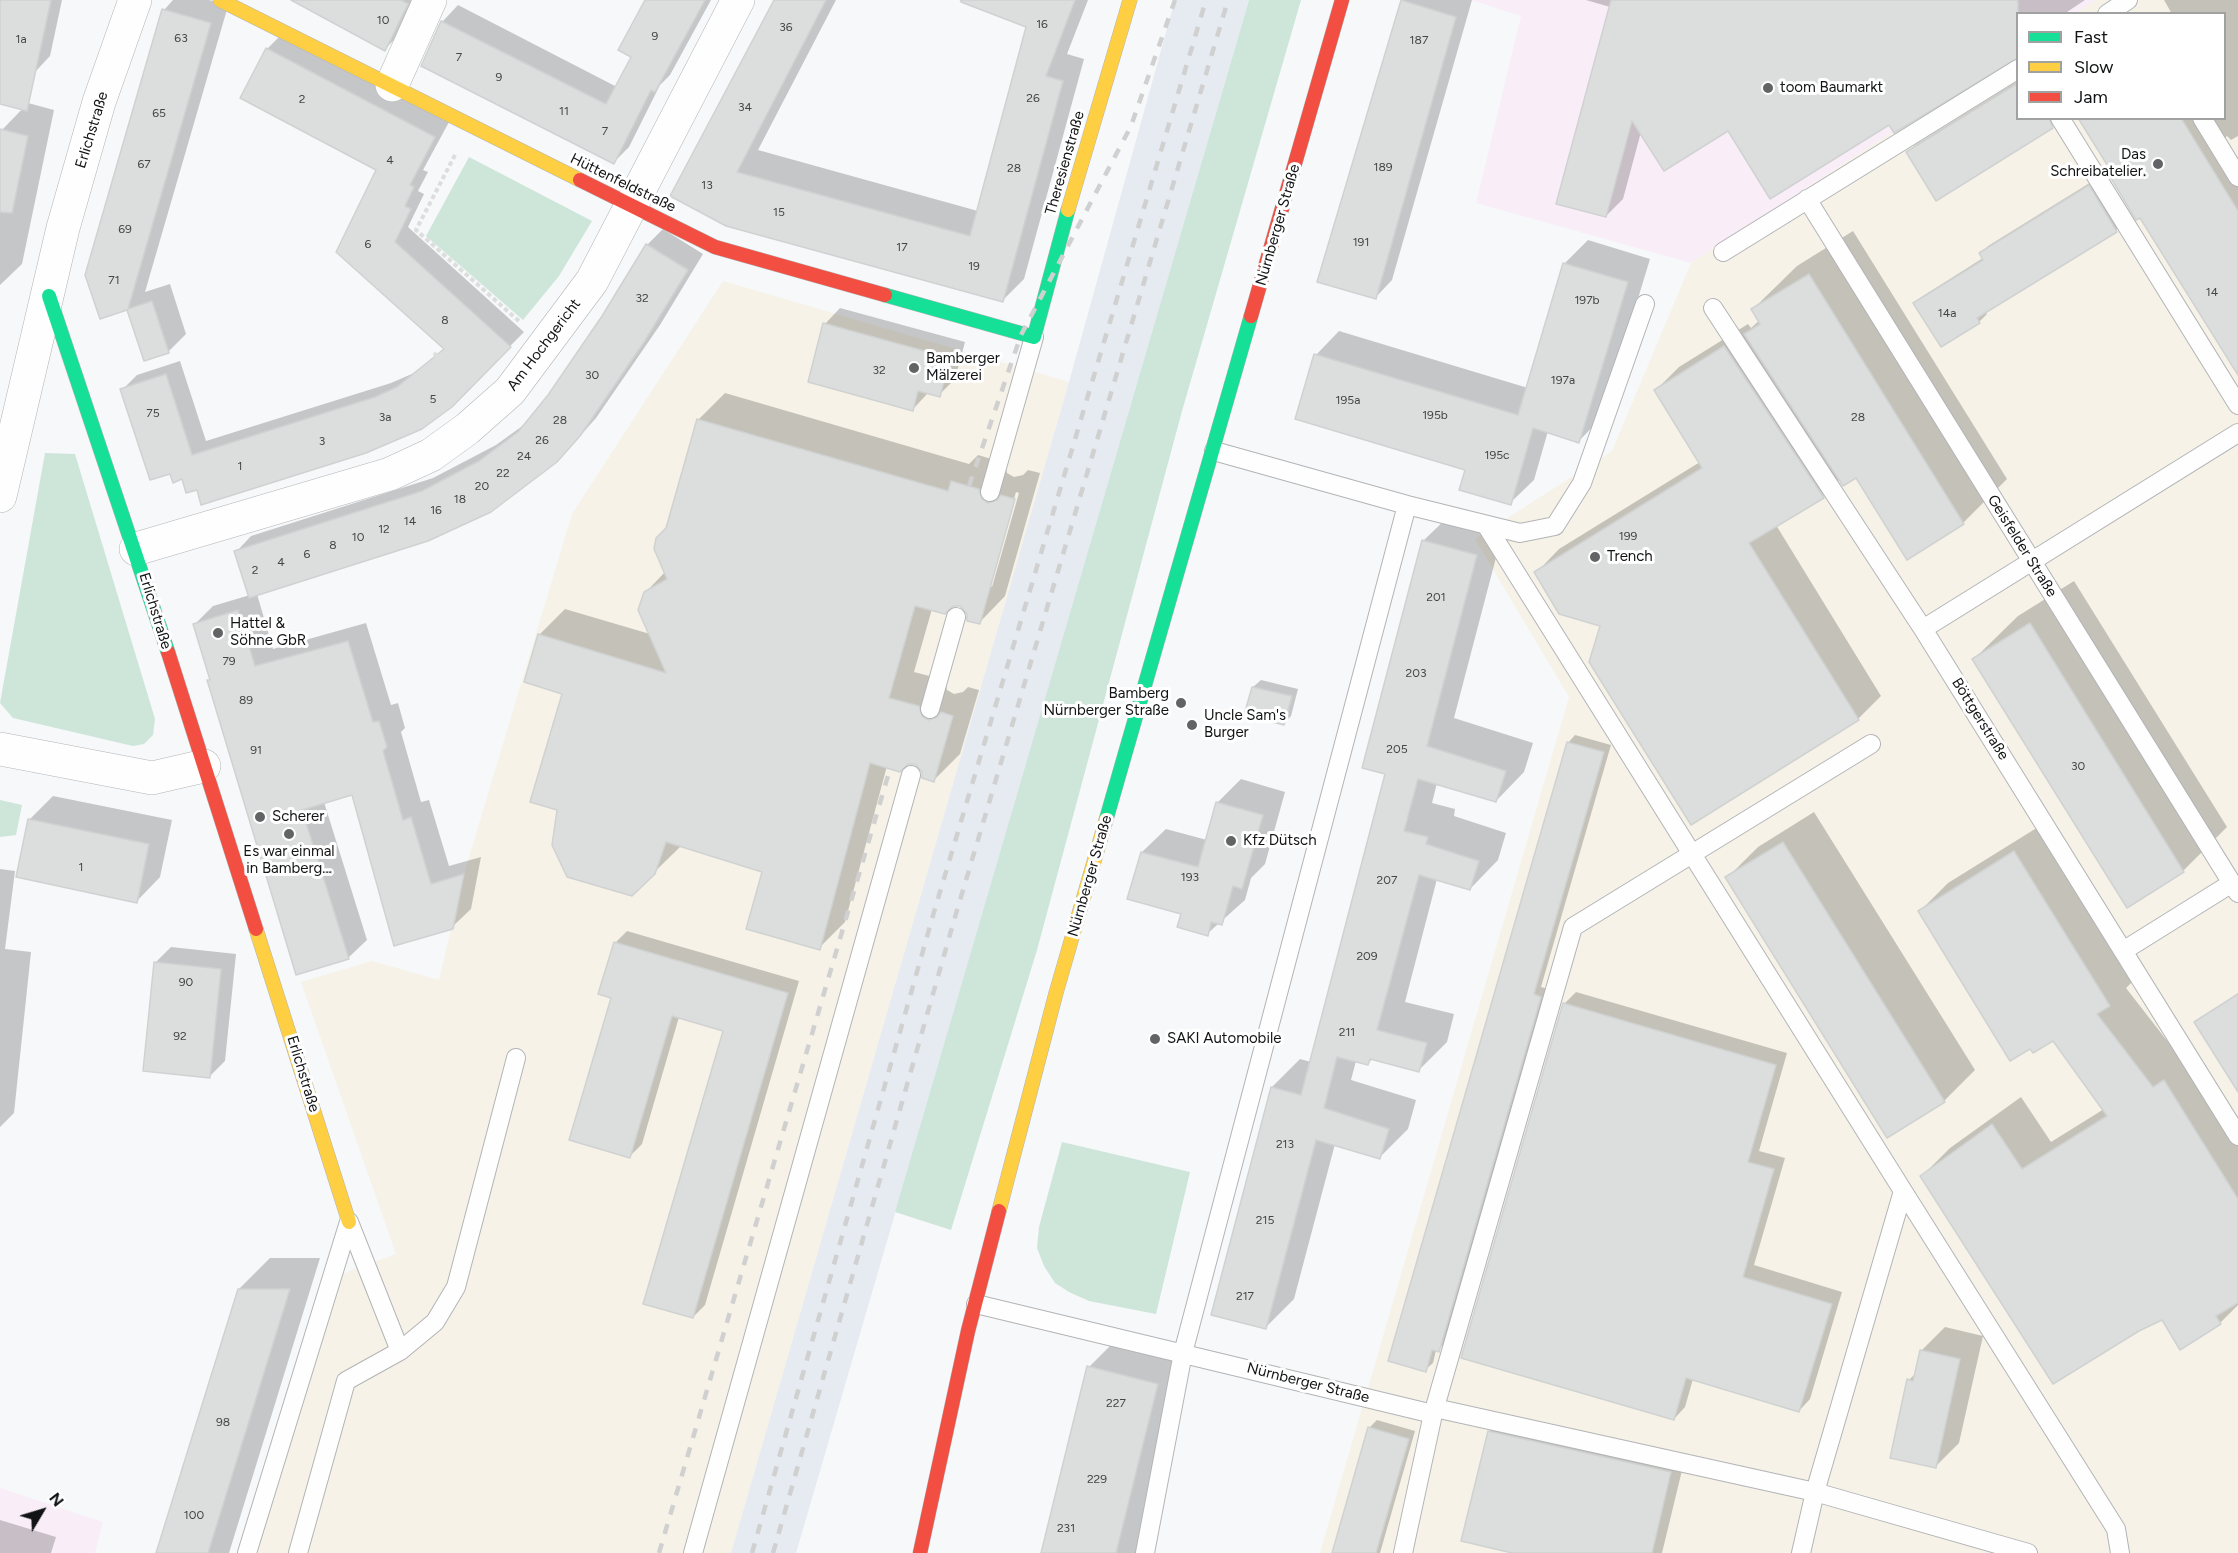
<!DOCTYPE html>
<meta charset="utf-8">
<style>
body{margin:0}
#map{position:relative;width:2238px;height:1553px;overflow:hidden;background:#f6f8fa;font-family:Figtree,sans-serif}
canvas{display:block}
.legend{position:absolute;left:2016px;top:12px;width:210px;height:108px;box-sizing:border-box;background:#fff;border:2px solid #a0a1a1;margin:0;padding:8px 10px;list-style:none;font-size:18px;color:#121314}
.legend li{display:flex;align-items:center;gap:12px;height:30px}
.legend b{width:30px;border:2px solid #a0a1a1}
.north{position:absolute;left:12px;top:1481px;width:60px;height:60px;-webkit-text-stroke:4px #fff;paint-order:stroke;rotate:52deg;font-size:16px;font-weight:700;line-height:24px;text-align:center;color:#121314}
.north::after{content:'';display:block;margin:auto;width:21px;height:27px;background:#121314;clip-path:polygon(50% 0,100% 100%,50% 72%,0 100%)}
</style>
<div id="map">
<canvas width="2238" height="1553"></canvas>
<ul class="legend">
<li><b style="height:8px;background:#16e098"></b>Fast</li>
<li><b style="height:8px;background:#ffcf43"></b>Slow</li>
<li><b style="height:8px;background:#f24e42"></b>Jam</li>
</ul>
<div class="north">N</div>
</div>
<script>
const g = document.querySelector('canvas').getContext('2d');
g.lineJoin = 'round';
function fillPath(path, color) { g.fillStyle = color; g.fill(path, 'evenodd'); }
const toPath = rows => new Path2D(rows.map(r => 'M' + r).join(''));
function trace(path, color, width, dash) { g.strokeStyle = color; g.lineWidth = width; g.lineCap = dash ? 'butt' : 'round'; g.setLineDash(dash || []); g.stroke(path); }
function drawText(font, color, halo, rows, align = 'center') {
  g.font = font + ' Figtree,sans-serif'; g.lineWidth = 6; g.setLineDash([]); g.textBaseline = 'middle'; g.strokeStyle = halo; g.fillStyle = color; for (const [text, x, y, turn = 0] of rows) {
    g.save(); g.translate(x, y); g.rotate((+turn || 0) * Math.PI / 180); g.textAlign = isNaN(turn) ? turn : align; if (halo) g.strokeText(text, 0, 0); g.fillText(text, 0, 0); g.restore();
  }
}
const commercial = toPath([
 [1471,0,2096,0,2076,13,2018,14,2017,51,1691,263,1476,203,1521,16],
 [0,1488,103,1522,95,1553,0,1553]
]);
const industrial = toPath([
 [2096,0,2238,0,2238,1553,1320,1553,1569,697,1475,539,1612,451,1691,263,2017,51,2018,118,2224,118,2224,14,2076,13],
 [723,281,1069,382,731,1553,256,1553,339,1275,396,1254,301,982,372,961,439,980,464,874,572,514]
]);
const built = toPath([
 [1175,0,1249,0,796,1553,731,1553,1069,382]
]);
const green = toPath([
 [1249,0,1301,0,1182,411,1037,950,951,1230,895,1212],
 [469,157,592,221,559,276,523,320,426,236],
 [45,453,75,454,155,719,153,735,144,744,133,746,13,718,0,703],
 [0,800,22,805,16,835,0,837],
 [1062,1142,1190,1172,1156,1314,1089,1301,1069,1292,1055,1283,1044,1266,1037,1248,1039,1227]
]);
const shadow = toPath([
 [0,0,62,0,50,56,35,72,0,64],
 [173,0,209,0,228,6,145,292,170,284,186,334,169,351,144,360,128,308,164,10],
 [293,0,419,0,405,29,385,49],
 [647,0,711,0,670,75,660,85,629,147,614,162,423,65,443,21,458,5,617,87,633,56],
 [775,0,836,0,758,150,978,211,1027,26,959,0,1088,0,1067,54,1084,59,1024,279,1002,301,672,196],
 [1404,0,1472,0,1392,280,1376,297,1319,281],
 [1586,0,2085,0,2064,14,2018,14,1890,123,1641,132,1623,199,1606,216,1610,7],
 [2164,0,2238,0,2238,136,2231,140,2227,136,2222,141,2238,167,2238,370,2080,118,2224,118,2224,14,2172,14],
 [282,34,449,122,423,170,428,172,418,191,424,194,408,227,524,332,451,406,421,428,395,441,202,503,198,488,171,472,122,390,137,375,180,361,206,441,391,383,414,373,445,348,338,251,378,169,267,49],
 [2018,81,2018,118,2050,118,2054,123,2046,131,1908,152,1915,145],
 [28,103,54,110,22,264,0,285,0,132],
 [2096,179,2124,223,2116,230,1985,311,1987,314,1979,322,1941,345,1915,303,1923,296,1983,258,1981,254,1988,246],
 [663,229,703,254,660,325,596,418,573,444,257,594,273,649,366,623,391,705,398,703,405,728,401,732,421,802,429,800,449,866,481,857,471,909,452,927,353,793,324,802,367,940,348,958,195,624,213,606,250,595,236,552,251,536,433,478,496,445,532,419,603,317,647,245],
 [1853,231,2007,479,1963,523,1907,558,1856,476,1840,479,1823,496,1776,525,1881,696,1858,719,1602,625,1536,573,1559,549,1700,462,1656,390,1679,367,1748,324,1751,328,1760,320,1753,309,1797,266],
 [1588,240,1650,259,1602,417,1579,441,1548,431,1534,480,1510,503,1316,355,1339,331,1528,388,1565,263],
 [840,308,965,342,955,379,939,395,928,393,913,409,825,324],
 [725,393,969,464,978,455,1005,463,1007,473,1014,477,1023,475,1028,470,1040,473,1005,596,979,623,960,605,932,609,914,672,945,680,947,690,954,694,963,692,968,687,979,690,960,754,934,780,915,763,887,766,845,922,819,948,764,871,681,846,632,894,558,809,564,693,539,635,565,609,650,634,645,593,665,572,668,528,698,420],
 [1016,492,1019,493,992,587,989,584],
 [1452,513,1504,527,1454,718,1533,743,1524,772,1496,801,1437,783,1432,803,1455,809,1454,816,1506,833,1498,860,1470,889,1437,879,1405,1002,1454,1014,1447,1042,1419,1070,1373,1058,1368,1064,1356,1061,1351,1080,1416,1100,1408,1129,1380,1157,1335,1144,1294,1299,1265,1328,1213,1314,1272,1087,1300,1059,1311,1062,1387,773,1423,541],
 [2074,581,2227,827,2183,871,1974,659,2018,616],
 [1261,680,1298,689,1291,716,1284,724,1246,714,1253,687],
 [1575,735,1611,745,1541,987,1548,989,1446,1343,1436,1350,1433,1363,1425,1370,1568,743],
 [1241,779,1285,792,1265,864,1251,878,1245,900,1207,934,1183,913,1142,852,1166,829,1207,840,1217,803],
 [53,796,172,820,160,877,137,901,29,820],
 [1814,812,1975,1070,1944,1101,1727,878,1758,847],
 [2043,824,2137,977,2126,988,2182,1060,2238,1126,2238,1305,2220,1323,1922,1176,1950,1148,2021,1097,2051,1142,2104,1109,2053,1039,1920,911,1948,883],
 [0,869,15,871,5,949,31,952,14,1113,0,1127],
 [627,931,799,981,705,1305,693,1317,725,1030,679,1017,642,1144,630,1156,613,997,615,943],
 [171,947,236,954,225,1061,209,1077,155,963],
 [1576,992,1787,1053,1759,1151,1785,1158,1754,1265,1842,1292,1810,1399,1799,1411,1693,1379,1685,1407,1674,1419,1564,1004],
 [2238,993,2238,1089,2196,1022],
 [270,1258,320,1258,229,1553,158,1553,239,1289],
 [1945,1327,1983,1336,1959,1443,1936,1466,1909,1380,1917,1372,1922,1350],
 [1120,1336,1188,1353,1139,1553,1042,1553,1089,1367],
 [1504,1418,1685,1458,1662,1553,1518,1553,1489,1432],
 [1377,1420,1415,1431,1380,1553,1333,1553,1369,1428],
 [0,1520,56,1537,51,1553,0,1553]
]);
const building = toPath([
 [0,0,51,0,27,111,0,104,0,0],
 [291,0,401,0,408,4,385,51,291,0],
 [645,0,705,0,655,92,651,90,614,164,421,66,441,21,606,104,631,57,618,50,645,0],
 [774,0,826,0,737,172,970,236,1026,27,961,2,961,0,1075,0,1046,76,1063,81,1003,302,726,226,670,196,774,0],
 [1401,0,1456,17,1376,299,1317,282,1401,0],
 [1611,0,2018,0,2018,58,1894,133,1889,125,1770,199,1728,131,1664,171,1632,121,1606,217,1556,204,1611,0],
 [162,9,211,23,128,309,152,301,169,353,144,361,127,310,100,319,85,275,162,9],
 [266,48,435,137,410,185,414,187,405,206,411,209,395,242,511,347,452,407,422,429,366,453,201,505,197,490,186,493,182,479,173,483,170,474,150,480,120,389,166,374,192,455,375,397,397,387,444,349,336,252,376,170,240,98,266,48],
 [2018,83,2018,118,2049,118,2053,128,1936,201,1906,152,2018,83],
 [2078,118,2181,118,2238,211,2238,375,2140,218,2136,220,2108,173,2111,171,2078,118],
 [0,129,28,136,12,213,0,212,0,129],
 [2089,185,2117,232,1977,318,1980,323,1941,347,1913,303,1983,260,1979,253,2089,185],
 [646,244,688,270,644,342,580,436,557,462,491,512,428,541,249,598,234,551,422,491,479,461,518,432,548,395,602,316,646,244],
 [1563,263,1628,282,1579,443,1533,428,1511,505,1459,490,1465,470,1295,419,1314,354,1518,415,1563,263],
 [1809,274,1964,524,1907,560,1856,478,1843,486,1744,334,1760,324,1751,309,1809,274],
 [823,323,950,358,940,397,918,391,913,411,808,382,823,323],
 [1724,346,1824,498,1749,543,1859,720,1691,825,1589,662,1600,626,1559,614,1534,572,1702,468,1654,390,1724,346],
 [697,419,948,491,951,481,979,489,982,499,988,503,997,500,1001,495,1015,499,980,624,967,621,967,614,960,606,953,606,945,614,915,606,889,698,919,706,922,716,928,720,937,717,941,712,953,716,934,782,922,778,922,772,915,764,908,764,900,772,870,763,820,950,746,929,762,872,666,842,655,874,632,896,567,877,552,845,557,810,530,802,562,694,524,682,538,634,666,673,638,610,644,592,667,579,654,549,656,538,666,528,697,419],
 [1422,540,1477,555,1427,746,1506,771,1496,802,1418,779,1404,831,1428,837,1426,844,1479,861,1470,890,1419,875,1377,1030,1427,1043,1419,1072,1370,1059,1368,1065,1337,1057,1324,1108,1389,1129,1380,1159,1316,1140,1266,1329,1211,1315,1271,1087,1301,1095,1385,774,1362,768,1422,540],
 [238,610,255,666,348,641,373,722,379,721,387,747,383,751,403,820,411,817,431,884,464,874,453,929,394,946,352,795,302,810,349,959,296,975,211,693,207,680,210,680,193,624,238,610],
 [2030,623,2184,872,2127,908,1972,659,2030,623],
 [1252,687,1292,696,1284,725,1244,715,1252,687],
 [1567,742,1604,752,1534,994,1541,997,1439,1352,1432,1350,1426,1372,1388,1361,1567,742],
 [1216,802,1263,815,1242,889,1233,886,1222,925,1211,922,1208,936,1177,927,1181,914,1127,899,1141,852,1198,867,1216,802],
 [28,819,149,844,137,903,16,877,28,819],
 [1783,842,1945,1102,1887,1138,1725,877,1783,842],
 [2014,851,2110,1006,2097,1014,2153,1087,2164,1080,2238,1199,2238,1303,2216,1316,2221,1324,2180,1350,2162,1320,2139,1331,2053,1384,1920,1176,1992,1124,2022,1169,2107,1116,2053,1041,2033,1053,2030,1049,2010,1061,1918,911,2014,851],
 [614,942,788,993,693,1318,643,1304,723,1031,672,1016,630,1158,569,1140,611,998,598,994,614,942],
 [154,962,221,969,210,1078,143,1071,154,962],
 [2238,994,2238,1092,2194,1022,2238,994],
 [1563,1003,1776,1065,1748,1162,1774,1169,1743,1277,1832,1304,1799,1412,1686,1378,1674,1420,1461,1358,1563,1003],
 [238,1289,290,1289,208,1553,156,1553,238,1289],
 [1920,1350,1960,1359,1936,1468,1890,1458,1907,1379,1913,1381,1920,1350],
 [1087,1366,1158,1384,1116,1553,1041,1553,1087,1366],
 [1368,1427,1409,1439,1376,1553,1332,1553,1368,1427],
 [1488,1431,1671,1472,1652,1553,1512,1553,1461,1541,1488,1431]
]);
const path = toPath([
 [455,155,416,230,520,322],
 [434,353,445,364]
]);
const lane = toPath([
 [2107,14,2128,0],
 [2060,118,2238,405],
 [2202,118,2238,177],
 [1807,199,2238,893],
 [1723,252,2018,69],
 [1713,308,1923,629,2238,1136],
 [1214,451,1407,505,1520,533,1555,526,1582,483,1645,304],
 [990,492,1034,337],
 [1486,525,1903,1191,1815,1492,2028,1553],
 [1923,629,2238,433],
 [930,709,956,617],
 [2123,951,2232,883],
 [1903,1191,2116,1529,2120,1553],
 [349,1222,400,1351],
 [976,1304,1433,1414],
 [1435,1408,1815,1492,1801,1553],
 [247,1553,349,1222],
 [298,1553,346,1381,400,1351,435,1322,456,1287,516,1058],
 [693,1553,911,775],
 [1145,1553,1183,1353,1407,505],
 [1403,1553,1433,1414,1573,927,1871,744]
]);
const street = toPath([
 [392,85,430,0],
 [0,496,63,228,99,102,135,0],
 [136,549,390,474,431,455,467,429,510,391,592,281,738,0],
 [0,749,152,778,204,766]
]);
const fast = toPath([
 [885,295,1034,337,1068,210],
 [49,296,168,652],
 [1106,820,1251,316]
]);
const slow = toPath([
 [220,0,580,180],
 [1068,210,1130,0],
 [256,929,349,1222],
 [999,1211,1056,993,1106,820]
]);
const jam = toPath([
 [580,180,715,247,885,295],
 [1251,316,1342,0],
 [168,652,256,929],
 [920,1553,968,1331,999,1211]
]);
const rail = toPath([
 [969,486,1021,335,1131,126,1175,0],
 [659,1553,890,769],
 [752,1553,934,912,1206,0],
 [773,1553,955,917,1228,0]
]);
const markers = [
 [1768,88,6,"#626364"],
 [2158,164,6,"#626364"],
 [914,368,6,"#626364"],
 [1595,557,6,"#626364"],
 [218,633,6,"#626364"],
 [1181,703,6,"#626364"],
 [1192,725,6,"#626364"],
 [260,817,6,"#626364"],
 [289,834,6,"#626364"],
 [1231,841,6,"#626364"],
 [1155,1039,6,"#626364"]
];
const numberNames = [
 ["10",383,20],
 ["16",1042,24],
 ["36",786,27],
 ["9",655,36],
 ["63",181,38],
 ["1a",21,39],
 ["187",1419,40],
 ["7",459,57],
 ["9",499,77],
 ["26",1033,98],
 ["2",302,99],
 ["34",745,107],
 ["11",564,111],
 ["65",159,113],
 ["7",605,131],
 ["4",390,160],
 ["67",144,164],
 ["189",1383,167],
 ["28",1014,168],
 ["13",707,185],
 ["15",779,212],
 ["69",125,229],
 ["191",1361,242],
 ["6",368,244],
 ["17",902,247],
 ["19",974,266],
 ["71",114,280],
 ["14",2212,292],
 ["32",642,298],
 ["197b",1587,300],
 ["14a",1947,313],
 ["8",445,320],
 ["32",879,370],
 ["30",592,375],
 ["197a",1563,380],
 ["5",433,399],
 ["195a",1348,400],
 ["75",153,413],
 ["195b",1435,415],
 ["3a",385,417],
 ["28",1858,417],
 ["28",560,420],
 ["26",542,440],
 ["3",322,441],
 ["195c",1497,455],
 ["24",524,456],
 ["1",240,466],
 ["22",503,473],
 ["20",482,486],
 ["18",460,499],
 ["16",436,510],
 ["14",410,521],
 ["12",384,529],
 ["199",1628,536],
 ["10",358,537],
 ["8",333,545],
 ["6",307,554],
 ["4",281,562],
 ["2",255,570],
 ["201",1436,597],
 ["79",229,661],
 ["203",1416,673],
 ["89",246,700],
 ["205",1397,749],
 ["91",256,750],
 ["30",2078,766],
 ["1",81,867],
 ["193",1190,877],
 ["207",1387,880],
 ["209",1367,956],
 ["90",186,982],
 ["211",1347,1032],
 ["92",180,1036],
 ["213",1285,1144],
 ["215",1265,1220],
 ["217",1245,1296],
 ["227",1116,1403],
 ["98",223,1422],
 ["229",1097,1479],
 ["100",194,1515],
 ["231",1066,1528]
];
const poiNames = [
 ["toom Baumarkt",1780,88],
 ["Das",2146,155,"right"],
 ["Schreibatelier.",2146,172,"right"],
 ["Bamberger",926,359],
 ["Mälzerei",926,376],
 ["Trench",1607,557],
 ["Hattel &",230,624],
 ["Söhne GbR",230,641],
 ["Bamberg",1169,694,"right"],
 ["Nürnberger Straße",1169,711,"right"],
 ["Uncle Sam's",1204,716],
 ["Burger",1204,733],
 ["Scherer",272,817],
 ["Kfz Dütsch",1243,841],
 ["Es war einmal",289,852,"center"],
 ["in Bamberg...",289,869,"center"],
 ["SAKI Automobile",1167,1039]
];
const streetNames = [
 ["Erlichstraße",92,130,-73],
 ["Theresienstraße",1065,163,-74],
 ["Hüttenfeldstraße",623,183,26],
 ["Nürnberger Straße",1278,225,-74],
 ["Am Hochgericht",544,345,-53],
 ["Geisfelder Straße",2022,546,58],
 ["Erlichstraße",155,611,73],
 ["Böttgerstraße",1980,719,58],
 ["Nürnberger Straße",1090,876,-74],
 ["Erlichstraße",303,1074,73],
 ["Nürnberger Straße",1308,1383,14]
];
fillPath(commercial, '#f9eef8');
fillPath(industrial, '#f6f2e7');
fillPath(built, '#e5ebf0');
fillPath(green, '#cee5da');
fillPath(shadow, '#0003');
fillPath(building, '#dcdede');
trace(building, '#d0d2d2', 1.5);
trace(lane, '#b3b4b6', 20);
trace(street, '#b3b4b6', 34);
trace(fast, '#b3b4b6', 15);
trace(slow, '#b3b4b6', 15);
trace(jam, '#b3b4b6', 15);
trace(path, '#dcdddd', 4, [4.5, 3]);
trace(lane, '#fefefe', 18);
trace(street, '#fefefe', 33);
trace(fast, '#16e098', 14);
trace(slow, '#ffcf43', 14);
trace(jam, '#f24e42', 14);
trace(rail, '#d0d0d0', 4.5, [10, 10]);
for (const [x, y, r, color] of markers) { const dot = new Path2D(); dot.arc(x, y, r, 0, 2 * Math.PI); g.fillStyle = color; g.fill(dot); trace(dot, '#fff', 2); }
drawText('12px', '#444646', null, numberNames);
drawText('15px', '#121314', '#fff', poiNames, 'left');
drawText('15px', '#121314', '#fff', streetNames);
</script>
